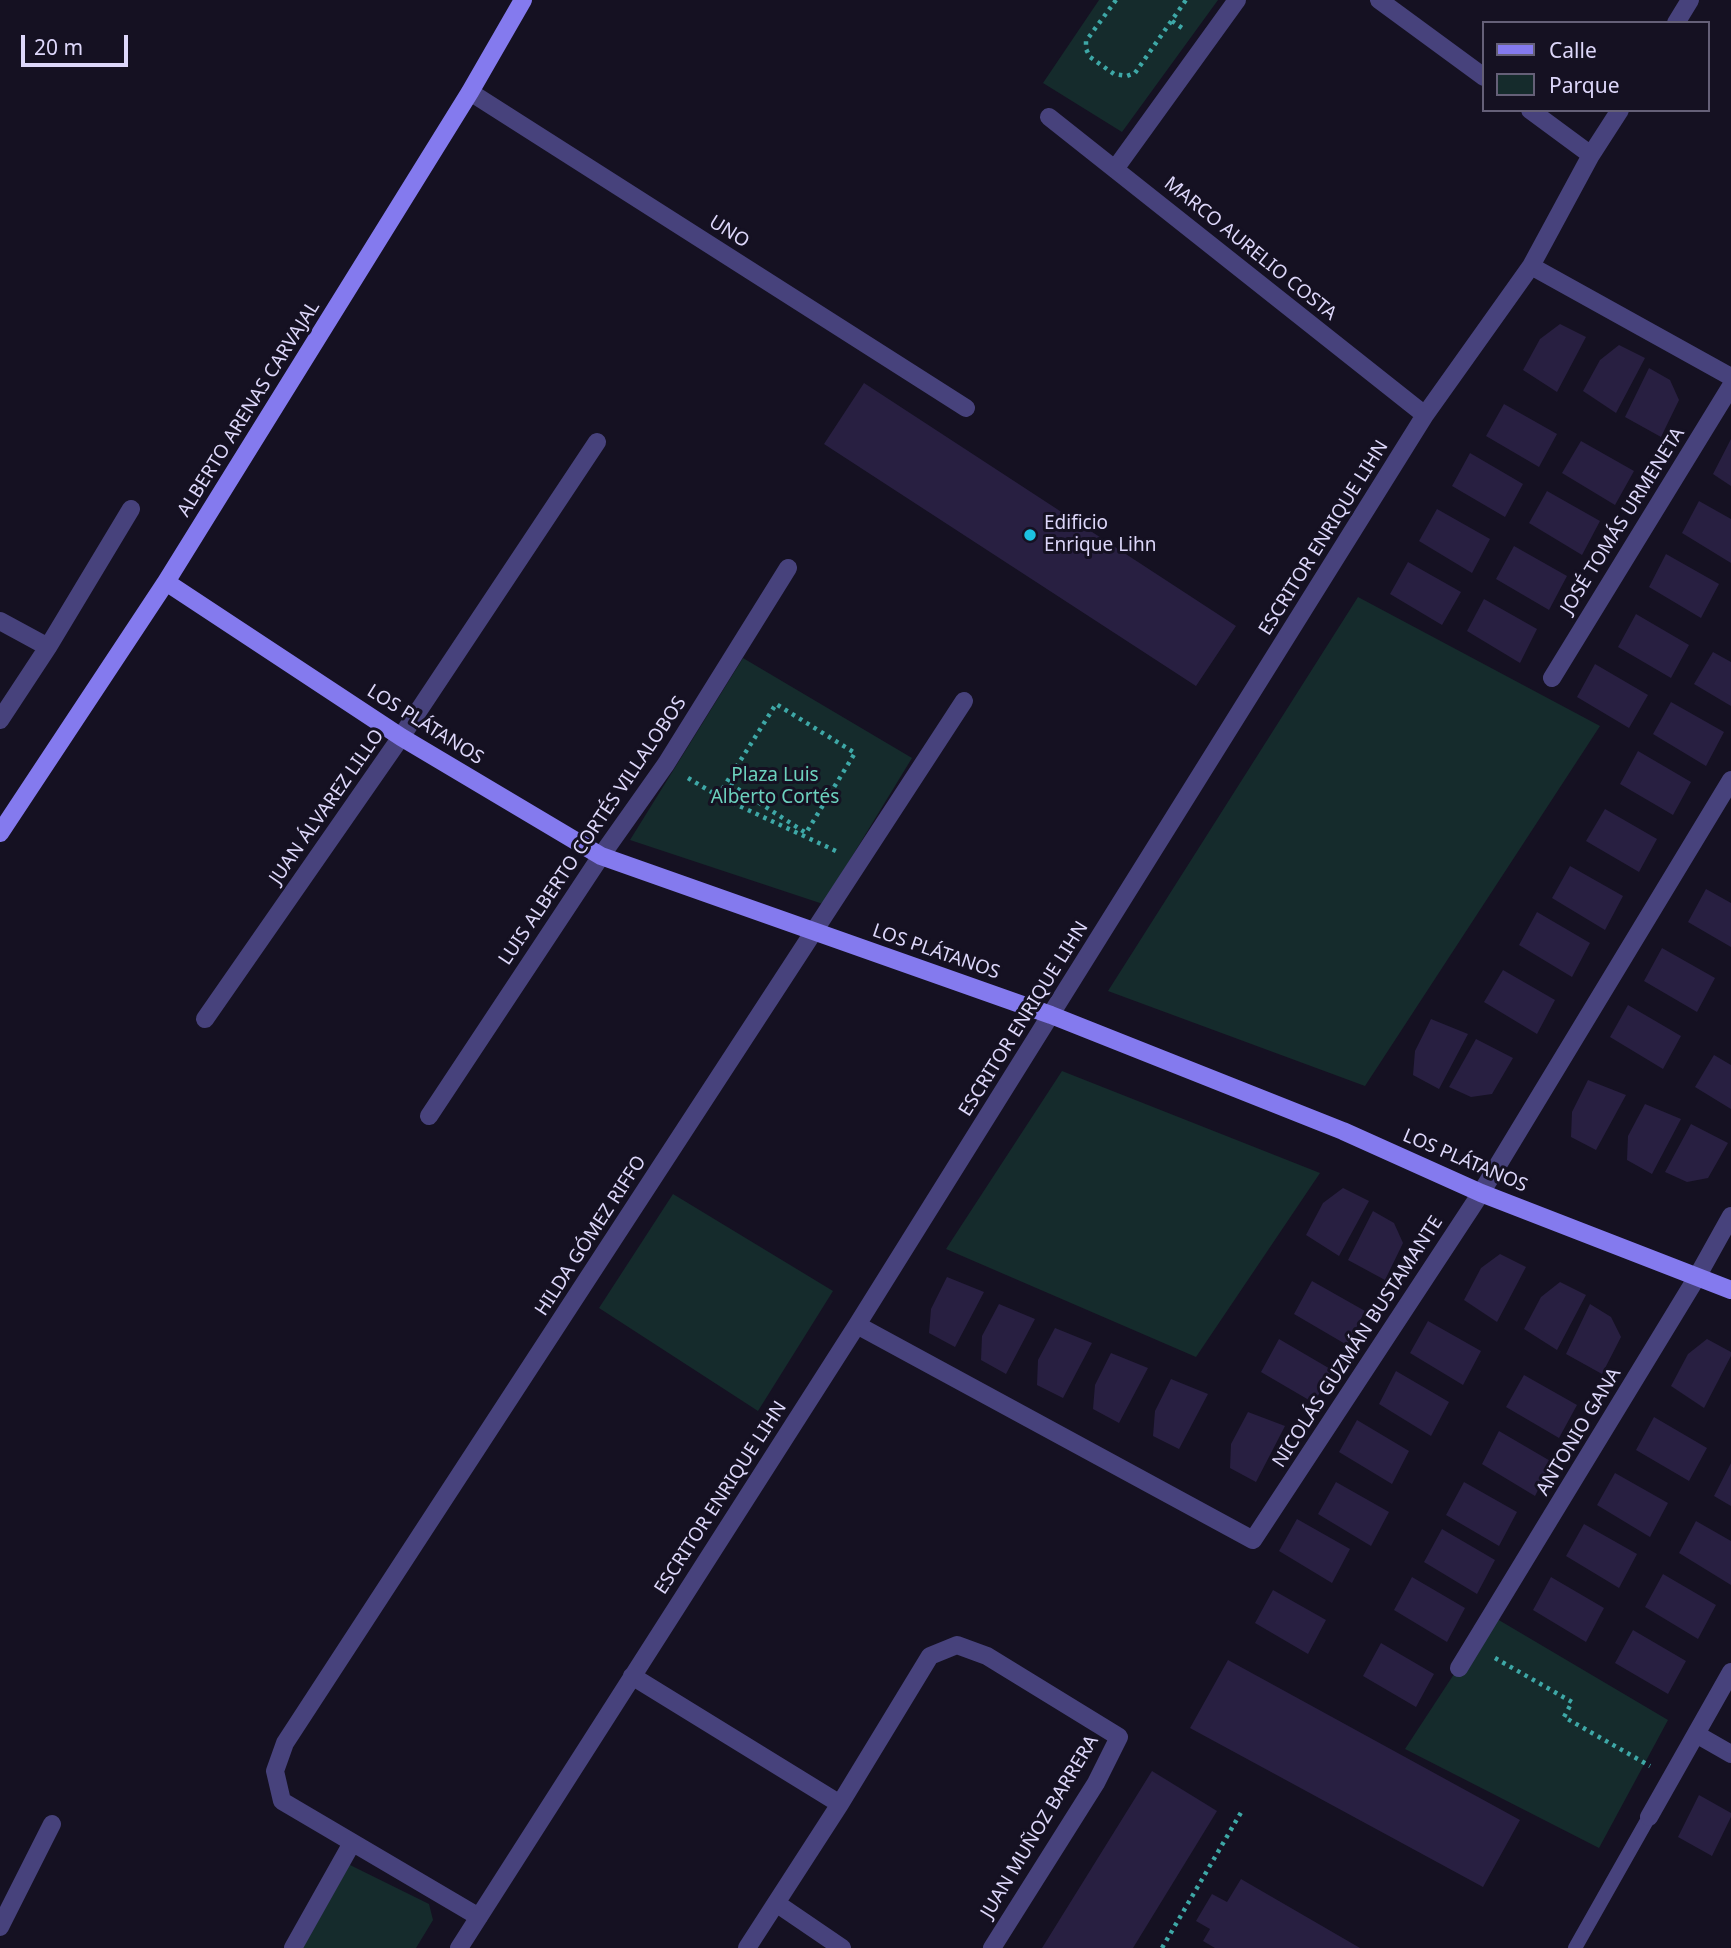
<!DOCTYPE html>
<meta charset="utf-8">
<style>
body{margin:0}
#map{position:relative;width:1731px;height:1948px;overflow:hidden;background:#151122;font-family:"Noto Sans",sans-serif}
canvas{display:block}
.legend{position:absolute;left:1482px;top:21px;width:228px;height:91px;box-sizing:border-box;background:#151122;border:2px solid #656078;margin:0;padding:9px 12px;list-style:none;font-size:21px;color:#ddd7fa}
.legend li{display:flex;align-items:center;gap:14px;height:35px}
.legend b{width:35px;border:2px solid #656078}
.scale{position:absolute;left:21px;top:35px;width:107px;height:32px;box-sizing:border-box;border:4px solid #ddd7fa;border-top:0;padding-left:9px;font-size:21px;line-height:24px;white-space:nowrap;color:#ddd7fa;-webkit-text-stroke:5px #151122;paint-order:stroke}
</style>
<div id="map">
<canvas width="1731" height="1948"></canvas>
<ul class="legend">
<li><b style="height:9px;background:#847aee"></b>Calle</li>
<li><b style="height:19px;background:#152b2c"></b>Parque</li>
</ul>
<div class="scale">20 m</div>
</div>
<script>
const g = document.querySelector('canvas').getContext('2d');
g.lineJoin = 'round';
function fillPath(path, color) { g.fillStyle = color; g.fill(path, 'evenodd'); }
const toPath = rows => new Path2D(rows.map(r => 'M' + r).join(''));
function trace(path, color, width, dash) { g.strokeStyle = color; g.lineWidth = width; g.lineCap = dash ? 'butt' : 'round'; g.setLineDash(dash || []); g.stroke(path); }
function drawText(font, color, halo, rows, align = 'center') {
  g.font = font + ' "Noto Sans",sans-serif'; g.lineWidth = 6; g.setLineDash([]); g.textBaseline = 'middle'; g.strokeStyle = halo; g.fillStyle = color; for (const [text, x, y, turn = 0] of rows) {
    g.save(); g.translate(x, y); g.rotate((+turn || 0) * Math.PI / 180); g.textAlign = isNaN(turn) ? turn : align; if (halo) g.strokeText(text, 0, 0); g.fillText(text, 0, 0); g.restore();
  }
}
const green = toPath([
 [1099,0,1218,0,1122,132,1043,83],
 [1358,597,1600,726,1365,1086,1108,991],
 [743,658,912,758,823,904,630,840],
 [1062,1071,1320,1173,1196,1357,946,1249],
 [673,1194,833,1291,758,1411,599,1308],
 [1492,1616,1668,1720,1599,1848,1405,1749],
 [348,1864,429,1904,433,1920,416,1948,300,1948]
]);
const building = toPath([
 [1560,324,1586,337,1557,392,1523,370,1540,339],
 [1619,345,1645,358,1616,413,1583,391,1600,360],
 [1649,368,1670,380,1679,400,1661,437,1625,417],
 [864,383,1236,626,1196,686,824,444],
 [1504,404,1557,434,1539,467,1486,436],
 [1731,439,1731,486,1713,474],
 [1581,441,1634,471,1615,505,1562,473],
 [1470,453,1523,484,1505,517,1452,486],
 [1547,491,1600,521,1582,555,1529,523],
 [1699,501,1731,519,1731,563,1682,533],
 [1437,509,1490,539,1472,573,1419,541],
 [1514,546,1567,576,1549,610,1496,579],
 [1666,554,1719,584,1701,618,1649,587],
 [1408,562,1461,592,1442,625,1390,594],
 [1484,599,1537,629,1520,663,1467,631],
 [1636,614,1689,645,1671,678,1618,647],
 [1713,652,1731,662,1731,706,1694,684],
 [1595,664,1648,695,1629,728,1577,697],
 [1671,702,1724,732,1706,766,1653,734],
 [1638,751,1691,782,1673,815,1620,784],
 [1605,809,1657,839,1639,872,1586,841],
 [1570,866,1623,896,1605,930,1552,898],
 [1706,889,1731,903,1731,947,1688,922],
 [1537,912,1590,943,1572,977,1519,945],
 [1662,948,1715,978,1697,1012,1644,981],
 [1503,970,1555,1000,1537,1034,1484,1002],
 [1628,1005,1681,1036,1663,1069,1610,1037],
 [1431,1019,1468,1034,1439,1089,1413,1075,1415,1051],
 [1476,1039,1513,1058,1492,1094,1471,1097,1449,1087],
 [1714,1055,1731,1065,1731,1109,1695,1087],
 [1588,1080,1626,1095,1596,1150,1571,1137,1572,1112],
 [1645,1104,1681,1119,1652,1174,1627,1160,1628,1136],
 [1691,1124,1728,1143,1708,1178,1687,1182,1665,1172],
 [1343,1188,1369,1201,1339,1256,1306,1235,1323,1203],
 [1373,1211,1394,1223,1403,1243,1385,1280,1348,1260],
 [1500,1254,1526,1267,1497,1322,1464,1300,1481,1268],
 [947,1277,984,1292,955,1347,929,1333,931,1309],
 [1312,1281,1365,1311,1347,1345,1294,1314],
 [1560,1282,1586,1295,1557,1350,1524,1329,1541,1297],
 [999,1304,1035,1319,1006,1374,981,1360,982,1336],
 [1590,1304,1611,1317,1621,1337,1602,1374,1566,1354],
 [1428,1321,1481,1351,1463,1385,1410,1353],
 [1055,1328,1092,1343,1063,1398,1037,1385,1038,1360],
 [1279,1339,1332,1370,1314,1403,1261,1372],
 [1707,1339,1731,1352,1731,1356,1704,1408,1671,1386,1688,1354],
 [1111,1353,1148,1368,1119,1423,1093,1409,1095,1385],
 [1396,1371,1449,1402,1431,1436,1379,1404],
 [1524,1375,1577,1405,1559,1438,1506,1407],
 [1171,1379,1208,1394,1179,1449,1153,1436,1155,1411],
 [1248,1412,1285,1426,1256,1482,1230,1468,1231,1444],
 [1654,1417,1707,1448,1689,1481,1636,1450],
 [1357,1420,1409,1451,1392,1484,1339,1452],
 [1499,1431,1552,1462,1535,1496,1482,1464],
 [1731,1463,1731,1506,1714,1496],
 [1615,1473,1668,1503,1650,1537,1597,1505],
 [1336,1482,1389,1512,1371,1546,1318,1514],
 [1464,1482,1517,1512,1499,1546,1446,1515],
 [1297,1519,1350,1549,1332,1583,1279,1551],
 [1696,1521,1731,1541,1731,1585,1679,1553],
 [1584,1524,1637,1554,1619,1588,1566,1556],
 [1442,1529,1495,1560,1477,1594,1424,1562],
 [1663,1574,1716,1605,1698,1639,1645,1607],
 [1412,1577,1465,1608,1447,1642,1394,1610],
 [1551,1577,1604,1608,1586,1642,1533,1610],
 [1273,1590,1326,1620,1308,1654,1255,1623],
 [1633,1630,1686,1661,1668,1694,1615,1663],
 [1381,1643,1434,1674,1416,1707,1363,1676],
 [1228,1660,1520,1820,1483,1887,1190,1728],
 [1152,1771,1217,1811,1133,1948,1042,1948],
 [1699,1795,1731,1813,1731,1817,1712,1856,1678,1837],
 [1241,1879,1360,1948,1215,1948,1203,1941,1210,1929,1196,1921,1212,1894,1227,1902]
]);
const path = toPath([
 [1116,0,1086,41,1086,49,1090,57,1114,74,1127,76,1135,73,1186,0],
 [1172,21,1185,30],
 [688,778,718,796,836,851],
 [718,796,776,704,855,753,806,833,727,782],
 [1495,1658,1572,1702,1564,1717,1650,1766],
 [1162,1948,1243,1809]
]);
const lane = toPath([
 [1575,1948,1649,1817]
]);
const street = toPath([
 [1379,0,1484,77],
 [1676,23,1690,0],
 [470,92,966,408],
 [1530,110,1591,155],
 [1049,117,1425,415],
 [1115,169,1237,0],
 [1531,266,1731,377],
 [0,621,48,647],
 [1552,678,1731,386],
 [0,720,48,647,131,509],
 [205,1019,401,737,597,442],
 [429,1116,601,856,666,764,788,568],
 [857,1325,1253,1540,1481,1193,1731,780],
 [1459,1668,1697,1277,1731,1216],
 [632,1676,840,1804],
 [1696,1734,1731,1754],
 [1649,1817,1731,1672],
 [776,1903,842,1948],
 [479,1917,282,1801,275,1771,285,1743,964,701],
 [0,1927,52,1824],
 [293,1948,352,1843],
 [459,1948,857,1325,1425,415,1531,266,1591,155,1620,110],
 [747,1948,840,1804,930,1656,957,1645,987,1656,1119,1737,1096,1783,992,1948]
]);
const secondary = toPath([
 [166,582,401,737,601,856,1051,1015,1343,1131,1481,1193,1731,1290],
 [0,833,166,582,470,92,523,0]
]);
const markers = [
 [1030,535,7,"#1cc2e1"]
];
const streetNames = [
 ["UNO",729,232,32],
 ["MARCO AURELIO COSTA",1250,249,39],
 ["ALBERTO ARENAS CARVAJAL",249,409,-58],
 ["JOSÉ TOMÁS URMENETA",1623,521,-58],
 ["ESCRITOR ENRIQUE LIHN",1324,538,-58],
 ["LOS PLÁTANOS",425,725,32],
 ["JUAN ÁLVAREZ LILLO",327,807,-55],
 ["LUIS ALBERTO CORTÉS VILLALOBOS",593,831,-56],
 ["LOS PLÁTANOS",936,952,19],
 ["ESCRITOR ENRIQUE LIHN",1024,1019,-58],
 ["LOS PLÁTANOS",1465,1161,23],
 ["HILDA GÓMEZ RIFFO",591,1236,-57],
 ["NICOLÁS GUZMÁN BUSTAMANTE",1358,1342,-57],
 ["ANTONIO GANA",1579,1432,-59],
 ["ESCRITOR ENRIQUE LIHN",721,1498,-57],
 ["JUAN MUÑOZ BARRERA",1040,1827,-59]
];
const poiNames = [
 ["Edificio",1044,524],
 ["Enrique Lihn",1044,546]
];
const parkNames = [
 ["Plaza Luis",775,776],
 ["Alberto Cortés",775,798]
];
fillPath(green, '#152b2c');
fillPath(building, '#281f41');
trace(path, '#3ea8a7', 4.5, [3.5, 5]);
trace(lane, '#47427c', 14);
trace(street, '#47427c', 18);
trace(secondary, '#847aee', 18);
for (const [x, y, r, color] of markers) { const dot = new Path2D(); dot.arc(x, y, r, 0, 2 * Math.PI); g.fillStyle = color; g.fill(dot); trace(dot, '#151122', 2.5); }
drawText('19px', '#ddd7fa', '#151122', streetNames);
drawText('19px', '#ddd7fa', '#151122', poiNames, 'left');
drawText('19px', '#6cd1be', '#151122', parkNames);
</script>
